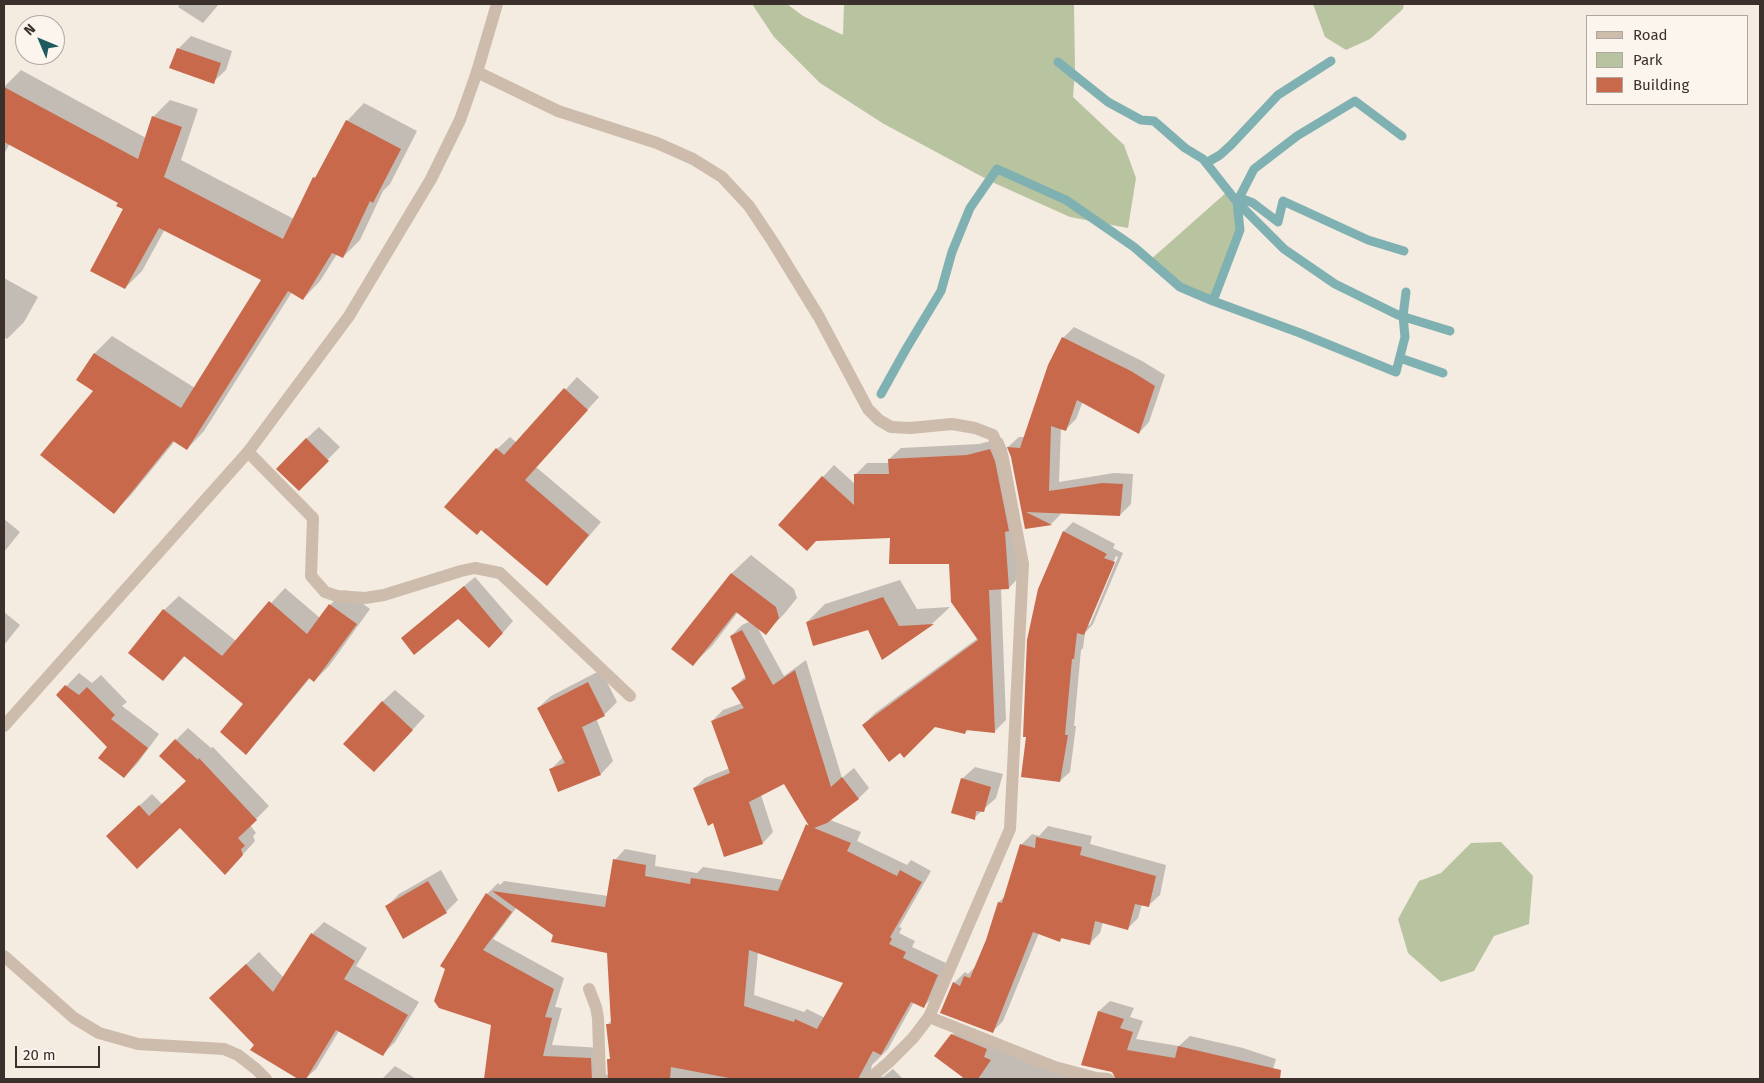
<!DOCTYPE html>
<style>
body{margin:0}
#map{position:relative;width:1764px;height:1083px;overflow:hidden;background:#f4ebe1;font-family:"Fira Sans",sans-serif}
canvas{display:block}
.frame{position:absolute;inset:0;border:5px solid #3b302b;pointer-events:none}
.legend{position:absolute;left:1586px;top:15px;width:162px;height:90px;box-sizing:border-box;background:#fbf5ee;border:1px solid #aea6a0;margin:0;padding:6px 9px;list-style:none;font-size:15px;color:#3b302b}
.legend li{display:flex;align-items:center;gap:10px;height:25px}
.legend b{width:25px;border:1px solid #aea6a0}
.north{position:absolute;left:15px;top:15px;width:50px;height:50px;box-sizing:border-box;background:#fbf5ee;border:1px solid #aea6a0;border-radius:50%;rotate:315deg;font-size:14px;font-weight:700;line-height:20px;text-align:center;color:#3b302b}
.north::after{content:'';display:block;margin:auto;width:18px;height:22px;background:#1f5a5e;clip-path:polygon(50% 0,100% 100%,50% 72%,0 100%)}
.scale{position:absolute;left:15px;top:1046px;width:85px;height:22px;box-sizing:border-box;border:2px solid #3b302b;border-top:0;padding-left:6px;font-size:15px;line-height:18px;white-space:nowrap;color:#3b302b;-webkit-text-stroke:4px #fbf5ee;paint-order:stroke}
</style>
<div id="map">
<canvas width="1764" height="1083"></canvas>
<div class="frame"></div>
<ul class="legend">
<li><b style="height:6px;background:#cdbbac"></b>Road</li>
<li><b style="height:14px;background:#b8c4a0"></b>Park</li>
<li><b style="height:14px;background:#c8694b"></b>Building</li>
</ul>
<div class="north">N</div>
<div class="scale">20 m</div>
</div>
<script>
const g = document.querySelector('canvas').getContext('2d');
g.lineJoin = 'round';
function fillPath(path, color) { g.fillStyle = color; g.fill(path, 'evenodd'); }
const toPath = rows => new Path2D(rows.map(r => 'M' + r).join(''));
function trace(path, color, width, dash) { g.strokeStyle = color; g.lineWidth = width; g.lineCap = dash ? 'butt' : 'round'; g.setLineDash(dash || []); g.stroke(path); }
const green = toPath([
 [752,4,787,4,803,16,843,35,844,4,1074,4,1075,71,1073,97,1124,145,1136,178,1128,228,1070,217,992,182,884,124,820,83,774,37],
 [1313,4,1404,4,1403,9,1370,39,1346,50,1325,37],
 [1228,191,1237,202,1240,230,1213,301,1180,287,1149,261],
 [1501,842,1533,876,1529,924,1494,936,1474,971,1441,982,1408,953,1398,919,1419,881,1441,873,1471,843]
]);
const shadow = toPath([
 [180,4,219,4,203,23,178,7],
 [191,36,232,51,226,70,213,82,178,49],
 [21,70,146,138,153,117,170,100,198,109,181,160,294,219,314,178,321,171,347,121,364,103,417,131,390,184,383,191,360,240,343,257,337,254,320,281,303,299,292,292,204,431,187,449,175,441,131,495,114,512,95,390,78,380,95,353,112,336,195,388,262,280,165,229,142,271,125,288,125,209,119,203,10,143,4,154,4,87],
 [4,278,38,297,24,322,7,339,4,337],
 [1074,327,1142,361,1165,375,1149,422,1139,433,1083,401,1076,419,1066,429,1061,428,1059,482,1114,473,1133,474,1131,504,1120,515,1057,512,1061,514,1051,524,1026,528,1012,457,1008,447,1019,437,1025,437,1063,338],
 [577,377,599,397,536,467,601,522,559,571,497,449,510,437,517,443],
 [319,427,340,447,299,489,306,439],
 [1002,438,1007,449,1020,518,1020,576,1009,588,1001,588,1006,720,994,732,969,729,965,733,935,725,863,725,875,713,978,638,950,563,891,537,817,540,823,477,834,465,855,484,855,475,867,463,890,463,889,459,901,448,979,444],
 [4,519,20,532,4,552],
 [1073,522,1115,544,1113,548,1123,553,1093,624,1085,633,1083,648,1081,650,1074,726,1076,726,1070,772,1060,781,1028,736,1039,589,1064,531],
 [1116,556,1118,557,1090,625,1087,625],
 [751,555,794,589,797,598,784,614,766,633,756,625,784,676,806,660,842,778,854,768,869,788,859,798,830,820,861,832,857,841,907,865,911,860,931,871,899,927,902,928,899,933,915,941,912,947,948,964,935,995,924,1006,914,1002,888,1049,872,1065,871,1069,874,1074,883,1077,893,1069,903,1079,482,1079,486,1076,492,1024,446,969,441,966,487,894,498,883,500,885,504,881,608,896,615,860,625,849,656,855,655,866,697,873,703,867,784,880,809,823,785,782,761,795,773,832,763,843,725,855,713,822,694,788,705,778,730,768,712,721,723,710,742,703,733,688,746,676,731,636,742,625,751,621,738,612,712,646,693,664,673,648,732,573],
 [517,907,555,934,608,952,612,1020,608,1024,611,1058,609,1060,609,1076,604,1073,601,1048,552,1045,562,1008,555,1007,564,978,493,939],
 [758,952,844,982,825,1018,807,1009,804,1012,754,995],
 [475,577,513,621,500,636,458,617,402,638],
 [900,580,917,609,950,607,933,623,883,658,869,628,807,622,825,604],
 [285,588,320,618,330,605,345,590,370,609,329,666,314,681,310,678,260,738,246,753,245,704,186,655,163,680,130,653,164,610,179,596,236,641],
 [4,612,20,625,4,645],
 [601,670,617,702,604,715,596,718,613,761,601,774,558,791,550,770,563,757,538,708,551,696],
 [79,673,92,683,101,675,127,702,122,706,159,734,137,764,124,777,109,747,58,695],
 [395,690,425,716,387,758,382,702],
 [188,728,211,748,213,747,269,806,250,825,256,833,253,836,255,841,237,861,180,826,120,824,152,794,162,804,187,781,176,740],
 [975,767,1003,774,996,798,974,818,962,779],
 [1048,826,1092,836,1090,844,1166,865,1160,895,1149,905,1142,904,1138,918,1128,928,1103,922,1100,933,1090,943,1063,937,1060,940,1039,933,1003,1021,992,1032,954,983,965,972,968,974,976,966,987,940,999,902,1005,896,1022,844,1032,834,1039,836],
 [441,870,458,900,446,912,386,907,399,894],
 [324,922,367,948,356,966,419,1002,395,1042,382,1055,339,1031,316,1069,305,1079,300,1079,252,1050,255,1045,223,986,259,952,284,978,312,934],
 [1110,1001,1134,1008,1130,1017,1143,1021,1136,1039,1179,1046,1190,1036,1243,1048,1276,1059,1270,1079,961,1079,963,1076,952,1035,962,1024,994,1046,1106,1076,1116,1076,1114,1072,1082,1065,1099,1011],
 [395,1066,416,1079,382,1079]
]);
const stream = toPath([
 [1058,62,1108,102,1141,120,1154,121,1185,148,1203,159,1237,202,1284,249,1335,284,1398,315,1450,331],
 [1206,163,1220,155,1231,145,1278,95,1331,61],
 [1240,198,1253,203,1278,222,1283,201,1368,240,1404,251],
 [1213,301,1240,230,1237,202,1254,169,1297,136,1355,101,1402,136],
 [1400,358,1443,373],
 [881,394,906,349,941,291,952,252,970,208,997,169,1066,200,1134,247,1180,287,1213,301,1300,333,1396,372,1405,337,1403,316,1406,292]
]);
const building = toPath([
 [177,48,221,63,214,84,169,68],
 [4,87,138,159,152,116,182,127,164,177,283,239,313,177,315,178,346,120,401,149,373,203,370,201,343,258,332,253,303,300,288,291,187,450,173,441,114,514,40,455,93,391,76,380,94,353,181,408,261,280,159,228,125,289,90,271,123,209,116,206,118,203,4,142],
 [1062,337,1131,371,1155,386,1139,434,1077,400,1066,431,1051,426,1049,491,1102,483,1123,484,1120,516,1026,512,1052,525,1025,529,1011,457,1007,447,1020,448,1048,365],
 [564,388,588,410,525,480,589,535,547,586,481,530,477,535,444,507,496,448,504,455],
 [306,438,329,461,299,491,276,469],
 [990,449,995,461,1009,531,1005,532,1009,589,989,590,995,733,966,730,965,734,935,727,904,758,900,753,889,762,862,725,978,640,951,602,949,564,889,564,890,538,816,541,807,551,778,525,822,476,854,505,854,474,889,474,888,459,967,455],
 [1063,531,1107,554,1104,558,1115,562,1084,635,1077,633,1074,659,1072,659,1065,735,1068,735,1060,782,1021,777,1026,737,1023,737,1027,640,1038,589],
 [731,573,776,607,779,618,766,635,736,612,693,666,671,649],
 [464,586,503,633,489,648,458,619,414,655,401,638],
 [883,597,899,626,934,624,882,660,868,630,813,646,806,622],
 [269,601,307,634,329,604,357,624,314,682,309,678,246,755,220,732,243,704,184,656,163,681,128,653,163,609,222,656],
 [742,630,773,685,795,670,831,787,842,777,859,799,827,823,814,828,851,843,847,851,897,876,900,870,922,882,890,937,892,939,889,944,906,952,903,958,938,975,924,1008,911,1002,881,1055,873,1051,858,1079,734,1079,671,1067,670,1079,608,1079,607,1059,610,1059,606,1024,611,1024,607,953,551,942,553,935,492,891,605,907,613,859,646,865,645,876,690,884,691,878,778,891,806,824,809,826,784,784,749,802,763,844,724,857,713,823,708,826,693,788,730,773,711,721,744,708,731,688,746,679,730,636],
 [749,950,843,983,817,1029,795,1019,794,1022,744,1006],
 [588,682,605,716,582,727,601,775,558,792,549,769,565,763,537,708],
 [65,685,79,695,87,687,115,715,111,719,148,748,124,778,98,758,107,747,56,695],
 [382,701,413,730,374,772,343,744],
 [175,739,198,760,199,758,257,820,238,838,245,846,241,849,243,855,225,875,180,828,137,869,106,836,139,805,149,816,186,781,159,756],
 [961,778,991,787,984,812,976,811,975,820,951,813],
 [1036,837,1082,847,1080,855,1156,876,1149,907,1135,904,1128,930,1095,921,1090,945,1061,938,1060,942,1033,932,993,1033,940,1013,953,982,960,986,964,976,970,978,986,940,998,902,1002,903,1020,844,1035,848],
 [428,881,447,913,403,939,385,906],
 [486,893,512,912,483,950,554,989,545,1017,552,1018,543,1056,591,1058,592,1079,484,1079,491,1025,439,1008,434,1001,445,969,440,966],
 [311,933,355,961,344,979,408,1015,383,1056,336,1030,306,1079,298,1079,250,1050,254,1045,209,998,246,964,273,992],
 [1098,1011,1124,1019,1120,1028,1133,1032,1127,1050,1175,1058,1178,1046,1281,1070,1280,1079,1116,1079,1112,1072,1081,1065],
 [951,1034,987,1049,984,1057,991,1060,978,1079,965,1079,934,1056]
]);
const minor = toPath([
 [477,72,558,111,657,143,693,159,722,177,749,206,773,242,819,317,868,409,879,420,891,427,910,428,952,424,975,428,993,435,1003,459,1023,564,1010,829,929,1017,913,1038,888,1063,869,1079],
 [248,452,313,518,311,576,325,592,337,596,365,598,384,595,461,571,475,568,500,573,630,696],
 [4,956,74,1018,99,1033,138,1044,224,1049,238,1055,256,1069,266,1079],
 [589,989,596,1007,598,1018,600,1079],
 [929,1017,1055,1067,1096,1078,1108,1079]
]);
const tertiary = toPath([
 [4,726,248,452,349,316,431,179,460,120,477,72,497,4]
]);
fillPath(green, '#b8c4a0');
fillPath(shadow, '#0003');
trace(stream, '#7fb0b2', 9);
fillPath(building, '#c8694b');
trace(minor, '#cdbbac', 12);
trace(tertiary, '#cdbbac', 12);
</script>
